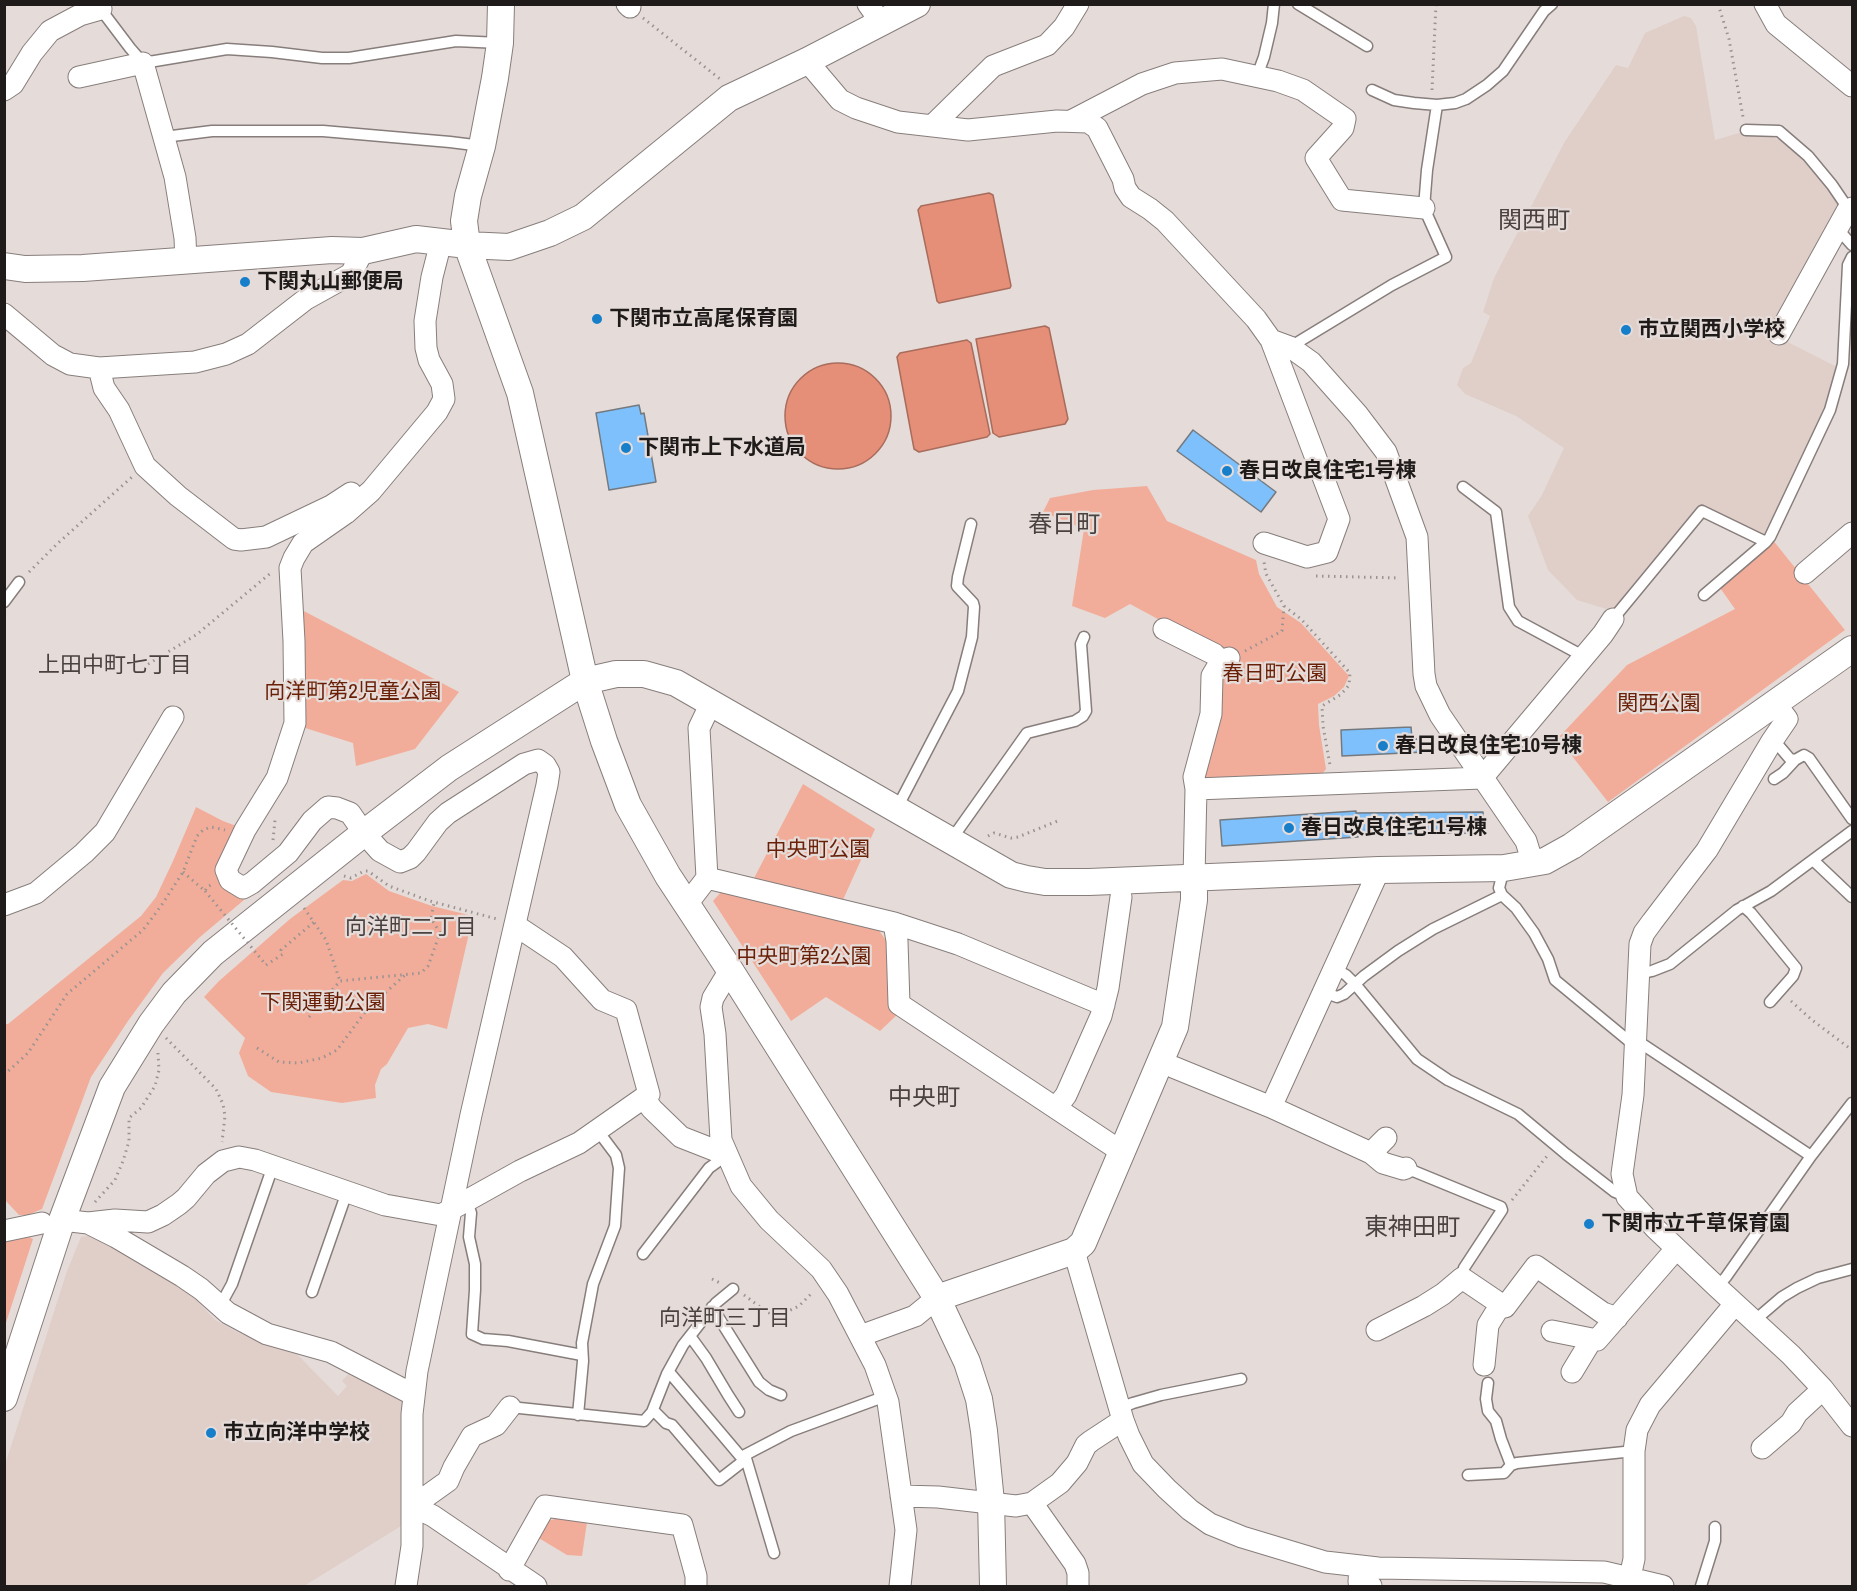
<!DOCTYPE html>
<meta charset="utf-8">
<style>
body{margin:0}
#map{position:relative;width:1857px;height:1591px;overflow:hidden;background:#e5dcd9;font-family:"Archivo Narrow",sans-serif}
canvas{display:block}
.frame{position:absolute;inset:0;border:6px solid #1e1b1a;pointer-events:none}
</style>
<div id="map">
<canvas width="1857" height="1591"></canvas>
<div class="frame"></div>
</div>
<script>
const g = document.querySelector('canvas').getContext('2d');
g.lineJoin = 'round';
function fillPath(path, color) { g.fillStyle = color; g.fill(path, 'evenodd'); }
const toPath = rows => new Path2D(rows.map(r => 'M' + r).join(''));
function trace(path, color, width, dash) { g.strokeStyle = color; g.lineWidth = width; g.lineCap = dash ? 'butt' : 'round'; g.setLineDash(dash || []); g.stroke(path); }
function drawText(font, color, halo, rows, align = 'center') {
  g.font = font + ' "Archivo Narrow","Noto Sans JP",sans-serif'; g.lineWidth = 4.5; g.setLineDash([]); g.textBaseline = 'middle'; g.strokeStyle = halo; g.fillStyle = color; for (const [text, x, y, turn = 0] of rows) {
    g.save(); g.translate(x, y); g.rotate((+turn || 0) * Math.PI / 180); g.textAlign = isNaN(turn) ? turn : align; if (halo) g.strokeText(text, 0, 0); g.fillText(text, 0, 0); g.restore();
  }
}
const built = toPath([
 [1684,16,1691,18,1696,26,1715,140,1746,131,1772,137,1784,142,1804,160,1841,205,1768,332,1837,367,1827,410,1766,536,1763,537,1702,508,1613,611,1577,600,1548,570,1528,516,1542,495,1564,448,1516,416,1465,394,1457,385,1463,368,1471,363,1490,316,1483,312,1494,278,1564,143,1616,65,1628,68,1645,33],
 [98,1234,181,1283,215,1320,241,1334,292,1349,338,1396,347,1386,342,1381,352,1370,407,1400,406,1523,304,1586,5,1586,5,1465,67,1271,81,1237]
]);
const green = toPath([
 [1147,486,1167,521,1256,560,1259,574,1277,607,1301,623,1349,676,1344,687,1334,696,1318,704,1319,725,1326,769,1319,778,1204,782,1200,777,1219,652,1130,604,1105,618,1072,606,1084,529,1043,512,1050,498,1093,490],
 [1772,539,1845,630,1608,802,1558,738,1627,665,1735,609,1718,585],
 [298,608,459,692,415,749,356,766,353,743,302,727],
 [803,784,875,829,842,902,752,882],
 [196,807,223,821,239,827,220,874,244,900,200,937,163,973,128,1021,91,1077,42,1209,28,1215,19,1215,5,1200,5,1024,8,1024,141,916,156,897,173,861],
 [366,874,389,891,432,906,473,916,447,1029,428,1024,408,1028,387,1064,381,1069,375,1085,376,1098,342,1103,271,1092,248,1076,239,1053,245,1038,204,997,219,981,290,919,343,880,352,881],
 [721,892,876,926,887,942,889,1009,899,1013,880,1031,826,997,791,1021,713,901],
 [29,1237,33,1239,5,1326,5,1242],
 [559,1518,587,1522,582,1556,567,1555,537,1537,547,1521]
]);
const water = toPath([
 [989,193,993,195,1011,286,1010,288,939,303,937,301,918,210,921,206,989,193],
 [1045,326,1049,328,1068,419,1065,424,999,437,993,433,976,339,1045,326],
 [967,340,971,343,990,434,987,437,919,452,914,449,897,357,900,353,967,340],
 '785 416a53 53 0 1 1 106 0a53 53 0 1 1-106 0Z'
]);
const building = toPath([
 [639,405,641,414,644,413,656,482,609,490,596,413,639,405],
 [1193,430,1276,492,1261,512,1177,451,1193,430],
 [1411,727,1412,739,1425,739,1425,752,1342,756,1341,730,1411,727],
 [1356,811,1356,813,1483,812,1484,833,1358,834,1358,837,1222,846,1220,820,1356,811]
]);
const path = toPath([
 [1718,4,1729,39,1743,117],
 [643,18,720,79],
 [1432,90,1436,4],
 [29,572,57,544,132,477],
 [1316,576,1400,578],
 [1284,606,1301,619,1350,673,1349,685,1345,690,1340,695,1322,706,1323,726,1330,765],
 [1245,651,1282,631,1284,606,1266,574,1264,562],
 [148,664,196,635,272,572],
 [988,836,994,833,1011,838,1018,837,1060,820],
 [273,840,275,820],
 [183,872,205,891,207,887,211,885],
 [344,876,351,878,364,871,368,871,389,886,430,901,497,919],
 [304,908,326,940,340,981],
 [266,965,283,954,281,950,314,922],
 [1791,1001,1812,1020,1852,1050],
 [309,1017,340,981,421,973,428,966,440,933,431,918,434,903],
 [166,1038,216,1089,223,1104,225,1116,222,1142],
 [257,1048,279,1062,298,1063,322,1058,337,1050,368,1008,405,975],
 [4,1075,28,1053,67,994,143,930,161,906,183,872,197,836,203,830,211,827,225,830],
 [1512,1200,1547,1156],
 [95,1202,115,1180,123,1161,129,1141,129,1118,141,1108,155,1086,159,1070,158,1053],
 [712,1279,720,1283],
 [744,1295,767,1312,778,1316,799,1306,813,1292]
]);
const service = toPath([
 [1298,4,1367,46],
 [99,7,130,48,143,63,227,49,272,52,322,58,349,58,456,41,500,43],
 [1257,76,1264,57,1272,23,1274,4],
 [1372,90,1394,100,1414,103,1437,105,1455,103,1466,99,1487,85,1503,71,1544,11,1552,4],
 [1746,130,1779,131,1808,156,1832,185,1849,210],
 [164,137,212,131,323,131,450,142,482,146],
 [1837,228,1852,245],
 [1290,347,1392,285,1446,257,1424,208,1427,170,1437,105],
 [1463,487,1496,512,1509,607,1518,621,1583,656],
 [1704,595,1766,542],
 [4,602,19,582],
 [1613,619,1702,511,1766,542,1770,537,1830,410,1843,364,1848,265,1852,257],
 [1773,739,1790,759,1795,760,1804,755,1809,758,1852,819],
 [1774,779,1783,773,1795,760],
 [897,808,958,691,972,637,974,607,973,603,957,586,958,577,971,524],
 [951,840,1027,733,1075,721,1083,716,1086,711,1081,644,1084,637],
 [1813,860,1852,897],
 [1504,868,1499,888,1502,895,1516,908,1534,933,1548,959,1555,980,1635,1046],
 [1743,906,1751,913,1796,968,1793,976,1770,1002],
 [1334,968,1346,975,1355,984,1417,1059,1448,1080,1518,1114,1566,1154,1615,1192,1627,1197],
 [1639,974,1652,971,1670,964,1737,910,1771,891,1852,831],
 [1323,992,1337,997,1344,994,1364,976,1398,951,1433,929,1502,895],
 [1636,1040,1811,1156],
 [1406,1168,1501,1207,1502,1210,1464,1268,1462,1278],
 [467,1201,471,1213,469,1237,475,1264,475,1290,472,1334,483,1339,508,1341,582,1355],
 [643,1254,709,1168,727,1155],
 [1717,1287,1726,1277,1811,1156,1852,1103],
 [312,1292,347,1192],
 [220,1306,232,1284,273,1166],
 [712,1307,759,1382,769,1390,781,1395],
 [1754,1321,1782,1297,1797,1288,1818,1278,1852,1269],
 [690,1336,706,1358,728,1395,739,1412],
 [669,1372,741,1457,745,1455],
 [1488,1383,1486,1399,1488,1411,1496,1421,1501,1439,1511,1465],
 [510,1407,644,1421,652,1412,667,1374,683,1345,716,1303,733,1289],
 [1120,1408,1133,1403,1161,1395,1241,1379],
 [653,1410,666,1423,672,1425,719,1480,746,1459],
 [578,1415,583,1361,582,1343,593,1284,615,1226,619,1168,616,1155,598,1131],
 [1468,1475,1504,1473,1511,1465,1517,1463,1634,1451],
 [774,1553,745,1455,791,1431,886,1396],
 [1701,1586,1715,1541,1715,1527]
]);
const minor = toPath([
 [627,4,630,7],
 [868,4,873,11,878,25],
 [1765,4,1776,24,1852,86],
 [807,61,840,100,856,108,898,122,968,130,1057,121,1088,122,1097,128,1123,179,1125,188,1131,197,1150,209,1165,221,1256,319,1271,340,1339,519,1327,552,1307,557,1264,543],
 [79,77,143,63,175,177,185,238,186,261],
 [4,90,13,84,32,53,50,31,80,15,101,9],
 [1071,121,1142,84,1175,73,1222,69,1278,81,1303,90,1345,119,1343,128,1316,158,1342,200,1424,208],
 [932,126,993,66,1047,45,1064,27,1078,4],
 [4,314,53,355,70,364,99,368,195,362,226,354,248,344,306,299,351,274,363,251],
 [1779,334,1847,211,1852,208],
 [1271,340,1290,347,1311,362,1358,415,1386,452,1417,537,1424,674,1426,686,1440,715,1526,841,1533,864],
 [99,368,104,388,119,410,145,466,178,496,234,539,241,540,266,537,331,506,351,493],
 [1805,573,1852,533],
 [1164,629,1214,654,1221,661],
 [1775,703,1787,719,1772,741,1707,850,1652,922,1644,933,1640,944,1633,1095,1622,1174,1627,1197,1656,1229,1717,1287,1791,1355,1823,1389,1852,1426],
 [1196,789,1482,778,1603,634,1613,619],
 [707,878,894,923,958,944,1104,1005],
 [1194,878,1196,789,1194,777,1211,714,1212,676,1221,661,1229,658],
 [687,904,707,878,699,728,711,703],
 [4,905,36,893,84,853,105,832,173,717],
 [894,923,897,941,899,1004,1122,1152],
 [730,970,713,998,711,1007,715,1034,721,1140,741,1186,769,1220,821,1269,838,1294,875,1365,888,1402,906,1530,900,1586],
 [1173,1067,1271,1107,1371,1153,1386,1138],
 [644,1098,652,1109,681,1137,727,1155],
 [1271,1107,1379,870],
 [1056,1108,1066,1095,1101,1016,1108,988,1121,897],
 [1371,1153,1383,1163,1403,1169,1406,1168],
 [62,1220,88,1223,115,1220,148,1222,163,1215,179,1204,186,1198,206,1174,223,1161,239,1157,255,1160,385,1205,441,1215,520,1171,579,1143,649,1094,626,1010,602,1000,563,957,515,925],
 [88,1223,116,1237,182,1276,201,1289,228,1313,267,1334,331,1352,414,1395],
 [4,1231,42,1223],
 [1074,1251,1123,1420,1129,1436,1143,1464,1167,1489,1190,1510,1210,1524,1242,1537,1325,1562,1378,1568,1604,1572,1663,1586],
 [1377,1330,1424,1306,1443,1294,1462,1278,1505,1307,1536,1266,1603,1313,1617,1318],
 [1552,1331,1597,1340,1676,1249],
 [860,1336,915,1316,937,1298],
 [1484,1365,1488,1325,1501,1304],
 [1572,1372,1592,1339],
 [1762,1448,1791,1423,1797,1413,1823,1389],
 [901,1496,938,1497,1016,1506,1032,1503,1060,1483,1077,1463,1086,1445,1091,1441,1123,1420],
 [1032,1503,1075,1564,1078,1573,1078,1586],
 [413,1506,433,1516,536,1586],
 [413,1506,448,1481,454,1467,472,1436,496,1425,510,1407],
 [1360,1566,1359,1582,1371,1586],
 [509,1570,545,1506,682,1525,696,1576,696,1586],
 [1630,1577,1634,1559,1634,1451,1637,1430,1650,1405,1735,1304],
 [406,1586,412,1546,412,1414,417,1371,471,1115,547,785,549,772,545,765,538,760,524,764,448,813,438,822,416,852,410,858,400,862,380,851,364,833,350,813,337,808,328,807,312,821,288,853,252,883,243,888,230,880,226,870,245,830,277,778,295,723,294,641,290,568,294,558,303,543,346,513,371,491,437,412,444,399,442,384,429,360,426,348,425,321,432,277,441,242]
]);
const tertiary = toPath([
 [501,4,500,43,495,78,482,146,468,196,464,221,467,245,520,393,585,681,604,741,628,805,668,876,730,970,937,1298,967,1362,979,1399,984,1431,991,1502,993,1586],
 [4,266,25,269,83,268,332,250,363,251,416,239,467,245,509,247,550,233,583,217,729,98,807,61,917,4],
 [937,1298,1074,1251,1083,1243,1175,1027,1194,900,1194,878],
 [4,1398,62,1220,112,1087,151,1024,174,993,213,953,364,833,449,768,585,681,616,674,644,674,676,683,1011,875,1027,879,1045,882,1089,882,1379,870,1504,868,1545,861,1572,846,1852,649]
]);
const pathBridge = toPath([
 [205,891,266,965]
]);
const markers = [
 [245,282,6,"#177fca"],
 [597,319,6,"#177fca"],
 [1626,330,6,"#177fca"],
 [626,448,6,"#177fca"],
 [1227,471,6,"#177fca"],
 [1383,746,6,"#177fca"],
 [1289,828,6,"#177fca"],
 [1589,1224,6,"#177fca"],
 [211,1433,6,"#177fca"]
];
const poiNames = [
 ["下関丸山郵便局",257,282],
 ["下関市立高尾保育園",609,319],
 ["市立関西小学校",1638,330],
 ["下関市上下水道局",638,448],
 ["春日改良住宅1号棟",1239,471],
 ["春日改良住宅10号棟",1395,746],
 ["春日改良住宅11号棟",1301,828],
 ["下関市立千草保育園",1601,1224],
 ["市立向洋中学校",223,1433]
];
const parkNames = [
 ["春日町公園",1275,674],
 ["向洋町第2児童公園",353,692],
 ["関西公園",1659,704],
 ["中央町公園",818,850],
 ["中央町第2公園",804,957],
 ["下関運動公園",323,1003]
];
const neighbourhoodNames = [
 ["上田中町七丁目",115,666],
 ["向洋町二丁目",411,928],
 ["向洋町三丁目",725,1319]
];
const quarterNames = [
 ["関西町",1534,222],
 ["春日町",1064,526],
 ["中央町",924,1099],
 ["東神田町",1412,1229]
];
fillPath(built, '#e0cec9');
fillPath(green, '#f2ad9a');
fillPath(water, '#e58f78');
trace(water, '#a96c5c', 1.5);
fillPath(building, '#7ec0fc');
trace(building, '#74797f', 1.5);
trace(service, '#877e7c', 13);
trace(minor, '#877e7c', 23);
trace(tertiary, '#877e7c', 28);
trace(path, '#9a9391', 3, [1.5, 4.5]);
trace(service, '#fff', 10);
trace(minor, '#fff', 21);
trace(tertiary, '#fff', 26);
trace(pathBridge, '#9a9391', 3, [1.5, 4.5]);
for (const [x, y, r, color] of markers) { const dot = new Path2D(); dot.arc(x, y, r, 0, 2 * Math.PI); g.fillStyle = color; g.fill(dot); trace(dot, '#e5dcd9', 2); }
drawText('bold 21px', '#1e1b1a', '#e5dcd9', poiNames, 'left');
drawText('21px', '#6a1f07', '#e5dcd9', parkNames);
drawText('22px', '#4a4240', '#e5dcd9', neighbourhoodNames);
drawText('24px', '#4a4240', '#e5dcd9', quarterNames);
</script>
